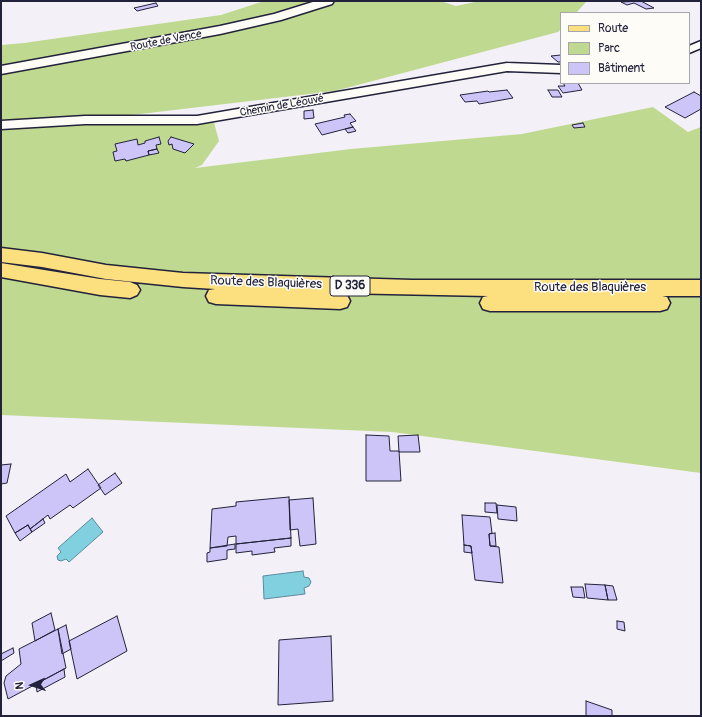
<!DOCTYPE html>
<meta charset="utf-8">
<style>
body{margin:0}
#map{position:relative;width:702px;height:717px;overflow:hidden;background:#f3f1f7;font-family:Pangolin,sans-serif}
canvas{display:block}
.frame{position:absolute;inset:0;border:2px solid #22223b;pointer-events:none}
.legend{position:absolute;left:560px;top:12px;width:130px;height:72px;box-sizing:border-box;background:#fdfcf7;border:1px solid #a5a5ac;margin:0;padding:5px 7px;list-style:none;font-size:12px;color:#22223b}
.legend li{display:flex;align-items:center;gap:8px;height:20px}
.legend b{width:20px;border:1px solid #a5a5ac}
.north{position:absolute;left:12px;top:665px;width:40px;height:40px;-webkit-text-stroke:3px #fdfcf7;paint-order:stroke;rotate:267deg;font-size:11px;font-weight:700;line-height:16px;text-align:center;color:#22223b}
.north::after{content:'';display:block;margin:auto;width:14px;height:18px;background:#22223b;clip-path:polygon(50% 0,100% 100%,50% 72%,0 100%)}
</style>
<div id="map">
<canvas width="702" height="717"></canvas>
<div class="frame"></div>
<ul class="legend">
<li><b style="height:5px;background:#fce080"></b>Route</li>
<li><b style="height:11px;background:#c0d990"></b>Parc</li>
<li><b style="height:11px;background:#cdc5f7"></b>Bâtiment</li>
</ul>
<div class="north">N</div>
</div>
<script>
const g = document.querySelector('canvas').getContext('2d');
g.lineJoin = 'round';
function fillPath(path, color) { g.fillStyle = color; g.fill(path, 'evenodd'); }
const toPath = rows => new Path2D(rows.map(r => 'M' + r).join(''));
function trace(path, color, width, dash) { g.strokeStyle = color; g.lineWidth = width; g.lineCap = dash ? 'butt' : 'round'; g.setLineDash(dash || []); g.stroke(path); }
function drawText(font, color, halo, rows, align = 'center') {
  g.font = font + ' Pangolin,sans-serif'; g.lineWidth = 3; g.setLineDash([]); g.textBaseline = 'middle'; g.strokeStyle = halo; g.fillStyle = color; for (const [text, x, y, turn = 0] of rows) {
    g.save(); g.translate(x, y); g.rotate((+turn || 0) * Math.PI / 180); g.textAlign = isNaN(turn) ? turn : align; if (halo) g.strokeText(text, 0, 0); g.fillText(text, 0, 0); g.restore();
  }
}
const green = toPath([
 [264,1,440,1,456,6,480,1,587,1,576,13,561,13,561,29,558,32,335,91,115,117,212,115,219,141,202,165,195,168,351,149,522,134,653,107,688,132,701,127,701,473,392,432,1,415,1,45,24,43,221,15]
]);
const water = toPath([
 [92,518,103,532,69,562,66,559,61,561,58,560,57,556,61,552,58,548,92,518],
 [303,571,304,577,309,578,311,582,309,586,304,588,305,594,264,599,263,576,303,571]
]);
const building = toPath([
 [641,1,654,8,646,9,634,3,627,5,621,2,641,1],
 [156,3,158,6,137,11,134,8,156,3],
 [561,55,561,62,558,62,551,56,561,55],
 [563,83,578,83,582,90,563,93,558,86,565,86,563,83],
 [507,90,513,98,479,104,477,101,465,102,460,95,488,91,489,92,507,90],
 [548,90,558,90,562,97,552,97,548,90],
 [694,92,701,96,701,109,685,118,665,107,694,92],
 [313,110,314,118,304,119,304,111,313,110],
 [350,114,356,121,350,123,353,127,322,135,315,124,345,117,344,115,350,114],
 [583,123,585,127,574,128,572,125,583,123],
 [353,127,356,131,348,133,345,129,353,127],
 [159,137,161,144,156,145,157,149,148,151,149,155,126,161,125,159,115,161,113,152,117,151,115,144,137,139,138,145,145,143,145,141,159,137],
 [171,137,194,144,185,153,173,149,172,144,169,145,168,141,171,137],
 [157,149,159,153,149,155,148,151,157,149],
 [366,435,389,436,390,451,399,451,401,481,366,481,366,435],
 [418,435,420,452,399,452,398,436,418,435],
 [11,464,7,483,1,484,1,465,11,464],
 [88,469,101,488,73,508,70,505,50,519,48,515,30,529,28,525,15,533,6,516,66,474,70,482,88,469],
 [115,473,122,483,105,495,98,485,115,473],
 [289,497,291,538,236,544,236,536,228,537,227,546,210,548,212,509,236,506,236,502,289,497],
 [313,498,316,544,300,546,298,529,290,530,289,500,313,498],
 [485,503,496,503,497,513,485,512,485,503],
 [497,505,516,507,517,521,498,519,497,505],
 [462,515,490,517,492,533,489,534,490,546,499,547,503,583,475,580,471,546,464,545,462,515],
 [43,519,45,523,32,532,30,529,43,519],
 [28,525,32,532,20,541,15,533,28,525],
 [495,533,496,546,490,546,489,534,495,533],
 [291,538,291,546,274,548,275,552,252,555,252,551,236,553,236,544,291,538],
 [235,544,235,549,227,550,227,559,207,562,207,553,210,552,210,548,235,544],
 [464,545,471,546,472,553,464,552,464,545],
 [585,584,605,585,608,600,587,598,585,584],
 [605,585,613,586,617,600,608,600,605,585],
 [571,587,583,587,585,598,573,597,571,587],
 [51,613,55,630,35,641,32,623,51,613],
 [117,616,127,651,77,679,69,641,117,616],
 [617,621,624,622,625,631,617,629,617,621],
 [66,625,71,649,62,654,58,629,66,625],
 [58,629,66,668,8,699,4,683,6,676,21,664,19,649,58,629],
 [331,636,333,701,278,705,279,640,331,636],
 [13,648,14,653,1,661,1,654,13,648],
 [64,669,65,677,37,692,36,684,64,669],
 [586,701,612,710,612,716,586,716,586,701]
]);
const minor = toPath([
 [701,41,701,48,689,53,689,46,701,41],
 [507,63,561,65,561,73,507,71,197,124,85,124,1,129,1,121,85,116,197,116,507,63]
]);
const secondary = toPath([
 [316,1,334,1,332,4,281,20,220,34,1,74,1,66,220,26,274,14,316,1]
]);
const primary = toPath([
 [1,248,42,253,106,265,183,273,412,280,701,280,701,296,662,296,667,297,670,303,667,309,660,311,490,311,483,309,480,303,483,297,488,296,340,293,347,295,350,301,347,307,340,309,216,304,209,302,206,296,209,290,215,289,183,287,106,279,42,267,1,262,1,248],
 [1,263,100,279,130,282,137,285,140,290,137,295,130,298,100,295,1,277,1,263]
]);
const farStreetnames = [
 ["Route de Vence",166,41,-11],
 ["Chemin de Léouvé",282,106,-10]
];
const shields = [
 [350,286,40]
];
const shieldNames = [
 ["D 336",350,286]
];
const streetNames = [
 ["Route des Blaquières",266,283,2],
 ["Route des Blaquières",590,288]
];
fillPath(green, '#c0d990');
fillPath(water, '#81d0df');
trace(water, '#5b8a9d', 1);
fillPath(building, '#cdc5f7');
trace(building, '#22223b', 1);
trace(minor, '#22223b', 3);
trace(secondary, '#22223b', 3);
trace(primary, '#22223b', 3);
fillPath(minor, '#fdfcf7');
fillPath(secondary, '#fdfcf7');
fillPath(primary, '#fce080');
drawText('11px', '#22223b', '#fdfcf7', farStreetnames);
for (const [x, y, w] of shields) { const box = new Path2D(); box.roundRect(x - w / 2, y - 10, w, 20, 3); g.fillStyle = '#fdfcf7'; g.fill(box); trace(box, '#22223b', 1); }
drawText('bold 12px', '#22223b', null, shieldNames);
drawText('13px', '#22223b', '#fdfcf7', streetNames);
</script>
